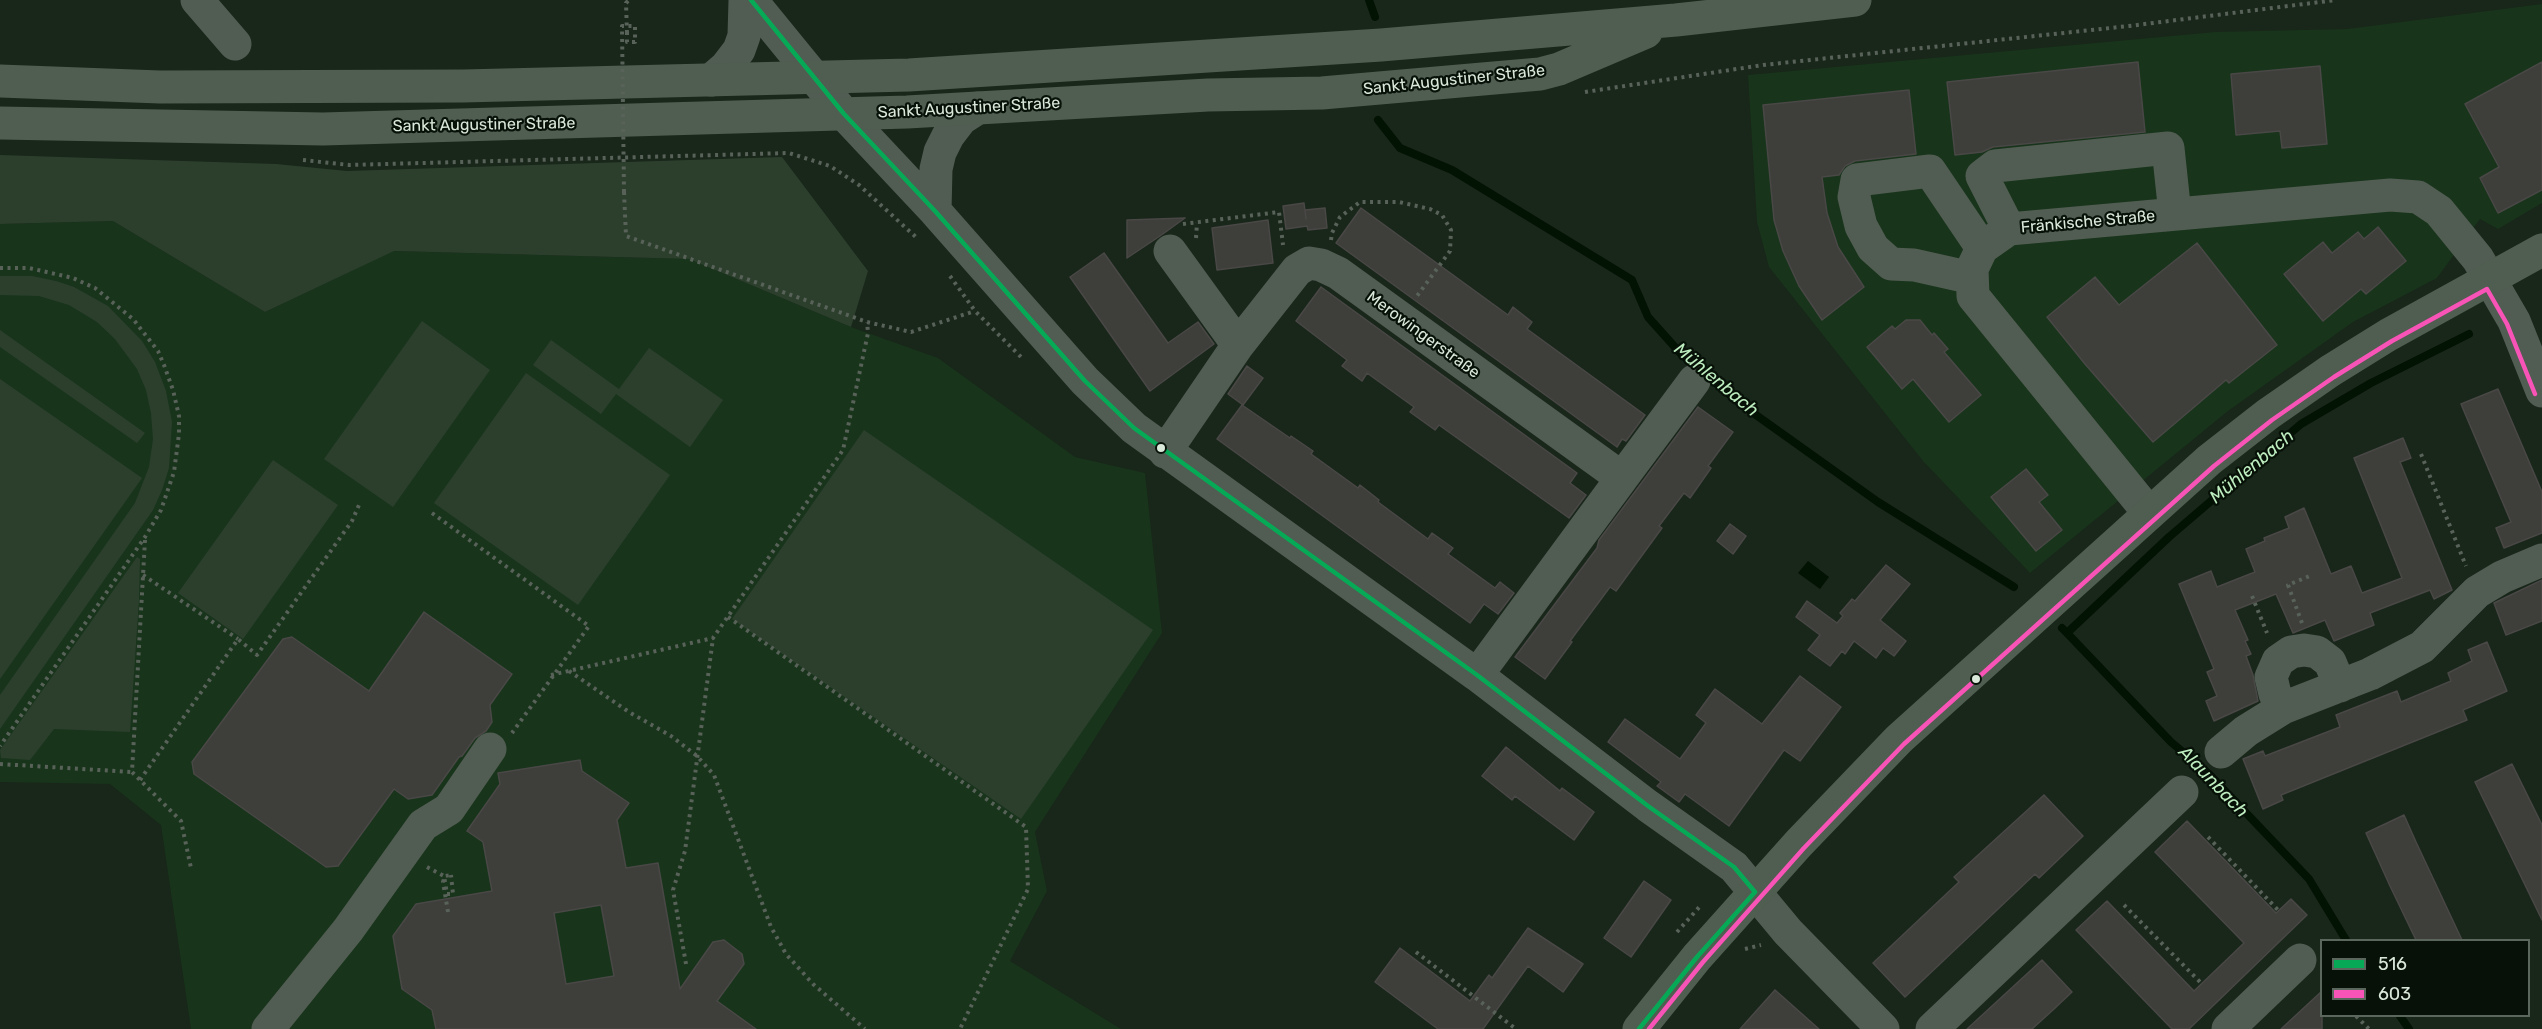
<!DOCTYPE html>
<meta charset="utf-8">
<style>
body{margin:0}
#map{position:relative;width:2542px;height:1029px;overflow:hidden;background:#19261a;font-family:Rubik,sans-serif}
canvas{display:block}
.legend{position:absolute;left:2320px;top:939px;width:210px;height:78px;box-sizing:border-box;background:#071108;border:2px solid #5b675c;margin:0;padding:8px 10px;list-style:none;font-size:18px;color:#dae8da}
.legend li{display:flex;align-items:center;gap:12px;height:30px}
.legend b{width:30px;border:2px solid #5b675c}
</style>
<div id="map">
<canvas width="2542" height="1029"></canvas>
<ul class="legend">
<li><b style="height:8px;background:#06aa56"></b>516</li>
<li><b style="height:8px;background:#f853b6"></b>603</li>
</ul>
</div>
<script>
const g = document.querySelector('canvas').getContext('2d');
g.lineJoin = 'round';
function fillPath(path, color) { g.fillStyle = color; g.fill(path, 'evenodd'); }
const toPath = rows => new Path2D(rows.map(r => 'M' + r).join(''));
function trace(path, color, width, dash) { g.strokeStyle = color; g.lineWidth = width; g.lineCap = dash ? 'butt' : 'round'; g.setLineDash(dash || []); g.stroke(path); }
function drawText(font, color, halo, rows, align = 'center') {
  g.font = font + ' Rubik,sans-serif'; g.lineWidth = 4.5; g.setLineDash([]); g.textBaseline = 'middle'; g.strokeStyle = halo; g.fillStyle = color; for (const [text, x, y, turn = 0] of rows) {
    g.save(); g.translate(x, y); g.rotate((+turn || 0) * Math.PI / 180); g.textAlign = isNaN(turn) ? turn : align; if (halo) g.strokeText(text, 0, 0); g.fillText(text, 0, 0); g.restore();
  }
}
const built = toPath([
 [2542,4,2542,203,2498,229,2480,219,2437,278,2353,322,2228,411,2030,573,1923,461,1769,267,1757,222,1748,75,2215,32,2347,29],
 [113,221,265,312,393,251,689,259,851,327,938,358,1075,457,1145,473,1162,633,1035,832,1047,891,1010,961,1121,1029,191,1029,161,825,110,784,0,782,0,224]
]);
const green = toPath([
 [0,155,276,164,347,171,782,157,868,271,851,327,689,259,394,251,265,312,113,221,0,224],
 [0,276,32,276,56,281,74,287,108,306,142,341,155,362,166,391,172,422,169,468,162,490,153,510,0,729,0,695,135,503,149,467,153,439,151,413,146,390,137,369,115,339,97,322,69,305,39,296,0,295],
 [422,321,490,370,393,507,324,459],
 [0,330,145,433,137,443,0,347],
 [551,340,619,389,649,348,723,400,690,447,616,394,601,414,533,365],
 [526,373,670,475,578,605,434,503],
 [0,379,142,478,0,679],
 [864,430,1153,630,1021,819,732,619],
 [273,460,338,505,243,639,178,593],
 [137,557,140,559,139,600,130,732,54,729,30,760,1,758,0,750]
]);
const water = toPath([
 [1808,561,1829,577,1820,589,1798,573]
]);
const stream = toPath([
 [1369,0,1375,17],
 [1378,120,1400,148,1452,170,1632,280,1648,317,1682,355,1742,405,1878,502,2014,587],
 [2062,628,2067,633,2169,537,2301,424,2371,383,2469,334],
 [2067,633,2171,742,2209,774,2309,879,2346,940],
 [2400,1016,2409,1029]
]);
const building = toPath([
 [2138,62,2145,132,1993,147,1982,152,1955,155,1947,82,2138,62],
 [2542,62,2542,190,2498,213,2480,178,2499,167,2465,104,2542,62],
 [2320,66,2327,144,2282,148,2280,131,2236,135,2231,74,2320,66],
 [1909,90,1916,154,1855,161,1845,166,1839,175,1822,177,1827,213,1838,247,1864,287,1822,320,1799,286,1783,251,1774,220,1763,105,1909,90],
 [1304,203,1306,219,1305,210,1325,208,1327,228,1308,230,1307,226,1286,229,1283,206,1304,203],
 [1361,208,1508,315,1513,307,1532,322,1527,329,1645,415,1626,441,1622,439,1617,447,1336,243,1361,208],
 [1185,218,1160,236,1127,258,1127,220,1185,218],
 [1268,220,1273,263,1217,270,1212,228,1268,220],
 [2378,227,2406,261,2366,294,2361,289,2323,321,2284,274,2323,242,2332,253,2358,232,2364,239,2378,227],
 [2197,243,2277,345,2229,383,2226,380,2153,442,2085,364,2047,317,2095,277,2119,305,2197,243],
 [1104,253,1168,343,1198,322,1214,344,1150,391,1070,277,1104,253],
 [1321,287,1577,473,1570,483,1586,495,1569,518,1439,425,1435,430,1410,412,1414,407,1367,373,1362,381,1342,366,1347,360,1296,321,1321,287],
 [1906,320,1920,320,1932,335,1934,333,1948,349,1944,352,1981,395,1949,422,1913,379,1902,389,1867,347,1892,326,1895,329,1906,320],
 [1247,366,1263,378,1243,405,1228,394,1247,366],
 [2498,389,2542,492,2542,533,2504,548,2496,528,2511,522,2461,404,2498,389],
 [1242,405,1290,438,1291,436,1313,451,1311,454,1358,488,1360,485,1379,500,1378,502,1428,539,1432,533,1453,548,1448,554,1495,588,1500,582,1514,593,1498,614,1484,604,1470,623,1217,439,1242,405],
 [1698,407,1733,432,1708,466,1711,468,1690,498,1684,493,1659,526,1662,528,1616,591,1610,587,1570,641,1572,642,1545,679,1515,657,1597,548,1599,540,1698,407],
 [2403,438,2411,458,2400,462,2452,590,2434,599,2430,590,2370,613,2374,625,2334,641,2325,620,2293,633,2276,594,2235,610,2248,640,2245,641,2251,654,2246,656,2253,675,2258,701,2214,721,2206,701,2217,696,2207,672,2214,669,2179,584,2211,571,2217,587,2255,572,2246,549,2265,541,2264,538,2289,528,2285,517,2304,508,2331,574,2351,566,2362,593,2402,578,2354,458,2403,438],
 [2026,469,2048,495,2039,502,2062,530,2036,551,1991,497,2026,469],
 [1730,524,1746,536,1733,554,1717,541,1730,524],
 [1886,565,1910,584,1880,620,1906,641,1894,656,1883,648,1876,658,1854,641,1845,654,1842,651,1830,666,1808,650,1820,635,1796,617,1807,601,1837,623,1843,616,1840,613,1852,599,1855,601,1886,565],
 [2542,580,2542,621,2506,635,2494,603,2542,580],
 [424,612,512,674,490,705,492,722,486,731,475,738,462,756,459,757,432,795,408,799,394,789,338,866,326,867,194,774,192,762,283,639,292,637,369,691,424,612],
 [2487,642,2507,691,2463,710,2467,720,2281,795,2283,800,2263,809,2243,759,2263,751,2265,756,2340,727,2336,715,2397,691,2401,702,2451,681,2448,673,2472,661,2468,650,2487,642],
 [1800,676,1841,707,1800,761,1784,750,1729,826,1685,794,1679,802,1657,786,1661,782,1608,742,1625,719,1680,759,1706,723,1696,715,1715,689,1762,724,1800,676],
 [1506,747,1560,791,1562,788,1594,812,1574,840,1515,796,1512,800,1482,776,1506,747],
 [580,760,582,771,629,803,617,820,626,868,658,863,680,989,713,942,724,940,742,954,744,964,717,1001,756,1029,436,1029,432,1010,402,989,393,936,416,904,492,891,483,842,467,831,500,784,498,773,580,760],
 [601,905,614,976,566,984,554,913,601,905],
 [2512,764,2542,825,2542,920,2475,782,2512,764],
 [2044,795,2083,836,2039,878,2035,874,1905,997,1873,963,1959,882,1954,877,2044,795],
 [2404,815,2416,842,2462,940,2416,940,2390,886,2366,833,2404,815],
 [2187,821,2276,913,2291,899,2307,915,2189,1029,2172,1029,2076,930,2107,901,2194,991,2244,943,2155,852,2187,821],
 [1644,881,1671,900,1631,957,1604,938,1644,881],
 [1528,928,1583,964,1563,992,1528,966,1483,1029,1438,1029,1375,982,1400,948,1470,1001,1489,975,1492,978,1528,928],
 [2042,960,2072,992,2054,1009,2032,1029,1967,1029,2042,960],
 [1775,990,1819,1029,1740,1029,1775,990],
 [2322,991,2322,1029,2281,1029,2322,991]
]);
const path = toPath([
 [627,33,626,3,629,0],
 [1585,92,1763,65,2129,26,2336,0],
 [303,160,349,165,789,153,830,166,859,185,918,239],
 [624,192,626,236,867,322,911,332,975,311],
 [1183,224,1279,212,1283,245],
 [1196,238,1197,223],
 [1331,240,1332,233,1340,217,1360,202,1399,202,1430,209,1442,215,1451,230,1450,251,1417,296],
 [0,268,29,268,73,278,95,288,133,319,158,351,164,365,173,390,179,416,179,434,174,472,161,510,145,537,0,746],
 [950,276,975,311,1022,358],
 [2421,454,2466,566],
 [432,513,589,626,512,733],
 [145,540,132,772,181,821,191,868],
 [143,575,238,639],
 [2252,596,2267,633],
 [728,617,1026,827,1028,889,960,1029],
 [2302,623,2288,585,2312,575],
 [569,671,629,712,671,736,697,756,714,775,771,927,786,954,813,984,865,1029],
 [551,675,713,638,843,450,868,333,867,322],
 [0,764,132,772],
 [140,780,238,639,257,655,352,521,359,505],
 [2208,837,2278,910],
 [427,867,444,876,447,894,453,894,451,875],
 [2124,905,2202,984],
 [1677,932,1702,904],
 [1745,949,1761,945],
 [1416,952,1516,1029],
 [686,964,673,890,685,851,713,638],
 [2356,1016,2369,1029]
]);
const minor = toPath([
 [197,0,235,44],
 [751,0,844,114,935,211,1085,381,1134,428,1477,675,1648,806,1734,867,1788,932,1883,1029],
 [711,80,726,67,739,50,744,36,745,0],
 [935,211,936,169,940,152,948,136,961,119,978,108],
 [2009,229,1982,176,1995,166,2168,148,2175,214],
 [1170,251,1238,345],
 [1972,278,1914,265,1891,264,1873,248,1861,226,1854,197,1857,180,1930,171,1982,248],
 [1165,452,1238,345,1297,270,1309,263,1321,265,1338,273,1622,478,1694,381],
 [2149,513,1973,296,1972,269,1982,248,2009,229,2390,195,2418,197,2439,211,2478,259,2514,321,2542,391],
 [1477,675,1622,478],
 [2283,708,2275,694,2271,677,2278,661,2291,652,2304,650,2317,652,2330,662,2340,686],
 [2221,752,2246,731,2283,708,2370,674,2422,647,2477,592,2502,577,2542,560],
 [268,1029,348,930,423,825,449,809,490,749],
 [1932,1029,2182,792],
 [2228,1029,2300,960]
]);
const major = toPath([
 [0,81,160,87,463,86,909,75,1381,45,1676,20,1855,0],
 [0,123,323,129,907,112,1208,95,1322,93,1540,74,1559,69,1646,32],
 [1639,1029,1697,957,1799,843,1899,739,2209,460,2268,414,2330,371,2388,335,2542,250]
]);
const pathBridge = toPath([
 [624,192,622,26,635,26,635,42,627,42,627,33],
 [448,912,443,882,445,876,451,875]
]);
const bus1 = toPath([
 [751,0,844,114,935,211,1085,381,1134,428,1477,675,1648,806,1734,867,1755,892],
 [1639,1029,1697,957,1755,892]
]);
const bus2 = toPath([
 [1649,1029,1703,962,1804,848,1904,744,2214,466,2272,420,2334,377,2392,341,2487,289,2507,324,2535,394]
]);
const markers = [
 [1161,448,5,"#dae8da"],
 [1976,679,5,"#dae8da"]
];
const streetNames = [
 ["Sankt Augustiner Straße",1454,80,-6],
 ["Sankt Augustiner Straße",969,108,-3],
 ["Sankt Augustiner Straße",484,125,-1],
 ["Fränkische Straße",2088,222,-5],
 ["Merowingerstraße",1423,335,36]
];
const waterNames = [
 ["Mühlenbach",1716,380,40],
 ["Mühlenbach",2252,467,-40],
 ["Alaunbach",2213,782,46]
];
fillPath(built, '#18341b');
fillPath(green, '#2c3f2d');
fillPath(water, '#021203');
trace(stream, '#021203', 8);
fillPath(building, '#3e3e3b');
trace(building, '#494846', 1.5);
trace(path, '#586259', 4, [3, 4.5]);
trace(minor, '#515c52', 33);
trace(major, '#505d51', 33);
trace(pathBridge, '#586259', 4, [3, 4.5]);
trace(bus1, '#06aa56', 4.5);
trace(bus2, '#f853b6', 4.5);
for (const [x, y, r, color] of markers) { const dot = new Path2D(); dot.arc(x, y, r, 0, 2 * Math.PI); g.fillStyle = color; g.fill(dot); trace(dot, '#071108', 2); }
drawText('16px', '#dae8da', '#071108', streetNames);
drawText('italic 18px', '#beeec0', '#071108', waterNames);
</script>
